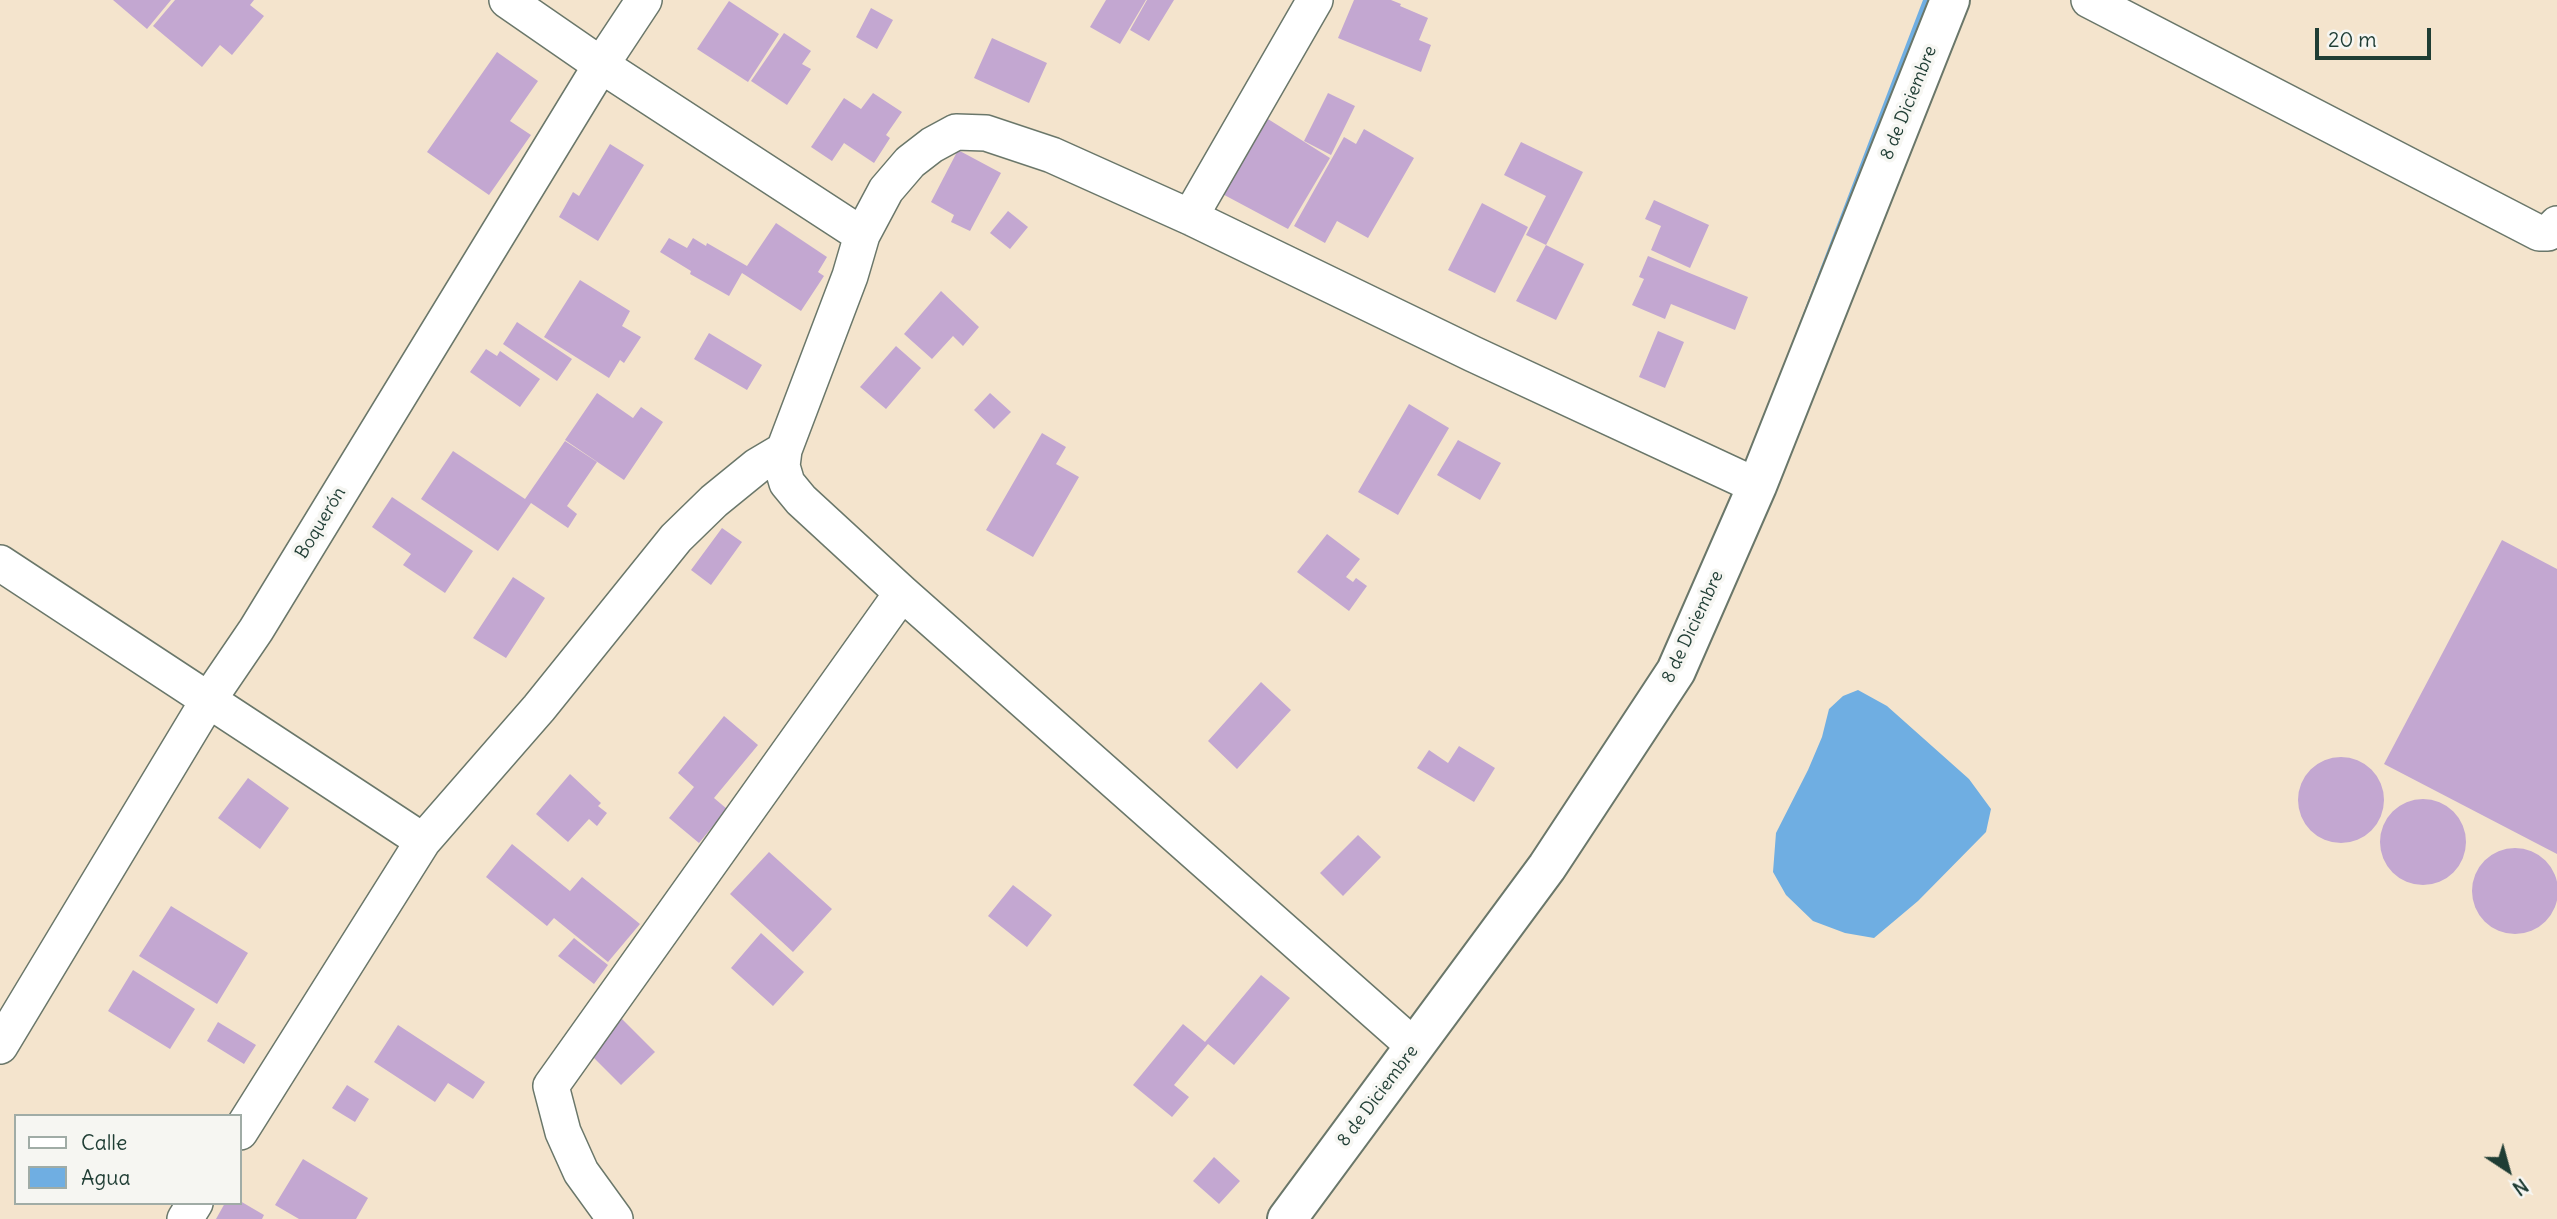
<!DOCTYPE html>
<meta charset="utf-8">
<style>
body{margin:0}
#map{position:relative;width:2557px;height:1219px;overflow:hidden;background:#f4e4cd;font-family:Delius,sans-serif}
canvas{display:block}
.legend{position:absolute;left:14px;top:1114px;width:228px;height:91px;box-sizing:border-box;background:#f6f6f2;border:2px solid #a0aca6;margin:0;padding:9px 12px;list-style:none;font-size:21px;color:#1f3d34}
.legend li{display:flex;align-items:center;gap:14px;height:35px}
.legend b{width:35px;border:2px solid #a0aca6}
.north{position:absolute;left:2473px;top:1135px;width:70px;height:70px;-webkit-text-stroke:5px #f6f6f2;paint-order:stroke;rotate:144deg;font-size:19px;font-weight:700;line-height:28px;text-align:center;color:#1f3d34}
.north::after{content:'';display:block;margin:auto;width:24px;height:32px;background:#1f3d34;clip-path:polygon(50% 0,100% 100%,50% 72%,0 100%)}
.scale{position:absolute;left:2315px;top:28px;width:116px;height:32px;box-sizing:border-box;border:4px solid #1f3d34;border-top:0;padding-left:9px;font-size:21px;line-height:24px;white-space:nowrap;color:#1f3d34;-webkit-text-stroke:5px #f6f6f2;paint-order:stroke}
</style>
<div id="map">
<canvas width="2557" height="1219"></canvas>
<ul class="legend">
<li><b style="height:9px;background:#fff"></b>Calle</li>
<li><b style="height:19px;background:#6faee2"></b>Agua</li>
</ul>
<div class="north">N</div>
<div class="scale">20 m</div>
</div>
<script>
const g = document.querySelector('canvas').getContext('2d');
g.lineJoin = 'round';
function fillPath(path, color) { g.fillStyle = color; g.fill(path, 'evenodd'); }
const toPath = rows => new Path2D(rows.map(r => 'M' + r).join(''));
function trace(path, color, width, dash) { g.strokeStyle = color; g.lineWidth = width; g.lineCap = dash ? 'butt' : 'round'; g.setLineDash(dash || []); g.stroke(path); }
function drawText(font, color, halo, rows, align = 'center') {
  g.font = font + ' Delius,sans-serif'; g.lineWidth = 7; g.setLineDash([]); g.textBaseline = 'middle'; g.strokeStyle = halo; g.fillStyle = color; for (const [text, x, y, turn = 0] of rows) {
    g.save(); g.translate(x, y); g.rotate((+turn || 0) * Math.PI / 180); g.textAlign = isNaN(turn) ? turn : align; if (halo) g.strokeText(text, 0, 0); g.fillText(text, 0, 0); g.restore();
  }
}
const water = toPath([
 [1923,0,1929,0,1756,437],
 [1858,690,1887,706,1969,779,1991,809,1986,832,1918,901,1874,938,1845,933,1813,921,1786,895,1773,872,1776,833,1808,770,1822,737,1829,709,1843,696]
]);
const building = toPath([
 [113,0,171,0,147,29],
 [175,0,254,0,250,5,264,16,232,55,220,45,202,67,153,26],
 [1106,0,1146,0,1120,44,1090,27],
 [1147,0,1174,0,1149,41,1130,30],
 [1354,0,1391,0,1401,4,1400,6,1428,18,1419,40,1431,45,1421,72,1338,38],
 [729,1,779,34,748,82,697,49],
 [871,8,893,20,877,49,856,37],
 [784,33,811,51,802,64,811,69,787,105,751,81],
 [992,38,1047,63,1029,103,974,78],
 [497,52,538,81,510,121,531,135,489,195,427,152],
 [873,93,902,112,886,135,890,138,874,163,844,143,832,161,811,147,844,98,861,109],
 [1328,93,1355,106,1331,155,1304,141],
 [1260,114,1330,158,1288,229,1215,190],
 [1364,129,1414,158,1368,238,1337,221,1325,243,1294,226,1344,137,1356,144],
 [1521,142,1583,172,1546,245,1526,235,1546,196,1504,175],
 [610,144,644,165,598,241,559,217,573,192,579,196],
 [958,150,1001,173,970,231,951,222,954,215,931,202],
 [1654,200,1709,225,1690,268,1651,250,1661,226,1645,219],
 [1482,203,1528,227,1495,293,1448,270],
 [1008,211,1028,227,1010,249,990,233],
 [776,223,827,257,818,272,824,276,801,311,742,273,729,296,690,274,691,271,660,252,669,238,687,248,693,238,706,246,707,243,747,266],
 [1546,245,1584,264,1556,320,1516,301],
 [1648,256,1748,297,1735,330,1671,304,1665,319,1632,305,1644,279,1639,277],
 [580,280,630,311,622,326,641,337,624,363,620,360,609,378,544,337],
 [941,291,979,327,963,346,953,336,932,359,904,334],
 [517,322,572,359,557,381,503,344],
 [1658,331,1684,342,1665,388,1639,377],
 [709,333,762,365,747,390,694,359],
 [896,346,921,368,886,409,860,387],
 [486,349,497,356,500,351,540,379,520,407,470,372],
 [597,393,633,418,641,407,663,422,624,480,565,440],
 [990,393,1011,412,994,429,974,410],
 [1409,404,1449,428,1398,515,1358,492],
 [1042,433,1066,447,1056,464,1079,477,1033,557,986,530],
 [1458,440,1501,463,1480,500,1437,475],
 [565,441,597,462,567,506,577,514,568,528,531,503,498,551,421,499,453,451,525,499],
 [392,497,473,551,445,593,403,565,411,554,372,527],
 [722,528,742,542,711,585,691,570],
 [1327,534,1360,559,1346,577,1353,582,1356,578,1367,586,1349,611,1297,572],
 [2502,540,2557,569,2557,854,2384,764],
 [513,577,545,598,506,658,473,638],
 [1261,682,1291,710,1237,769,1208,741],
 [724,716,758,745,714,798,727,809,699,843,669,818,694,787,678,773],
 [1459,746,1495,768,1474,802,1417,768,1429,750,1448,763],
 '2298 800a43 43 0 1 1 86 0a43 43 0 1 1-86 0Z',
 [570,774,601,803,598,806,607,813,597,826,589,819,568,842,536,814],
 [248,778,289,808,260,849,218,818],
 '2380 842a43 43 0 1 1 86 0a43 43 0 1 1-86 0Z',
 [1358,835,1381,857,1343,896,1320,873],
 [512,844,570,891,582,877,640,924,608,962,554,918,547,926,486,877],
 '2472 891a43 43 0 1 1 86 0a43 43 0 1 1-86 0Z',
 [769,852,832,909,793,952,730,894],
 [1013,885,1052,915,1027,947,988,916],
 [171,906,248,953,217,1004,139,956],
 [761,933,804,972,773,1006,731,968],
 [574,938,608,965,594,984,558,956],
 [133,970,195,1009,170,1049,108,1011],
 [1261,975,1290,998,1234,1065,1208,1044,1174,1085,1189,1097,1172,1117,1133,1085,1183,1024,1205,1042],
 [620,1017,655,1052,621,1085,586,1050],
 [218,1022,256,1045,244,1064,207,1041],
 [398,1025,485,1082,473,1099,448,1083,435,1102,374,1062],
 [347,1085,369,1099,355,1122,332,1108],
 [1214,1157,1240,1181,1219,1204,1193,1181],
 [303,1159,368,1198,356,1219,299,1219,275,1205],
 [240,1201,264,1215,262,1219,216,1219,225,1203,240,1203]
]);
const minor = toPath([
 [507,0,601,65,862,235],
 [2089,0,2539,233,2548,233,2557,224],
 [1190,217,1315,0],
 [0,563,423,841],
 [0,1046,209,699,256,630,601,65,644,0],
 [1415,1047,902,593,801,500,787,483,782,466,784,450,850,276,862,235,886,190,910,162,932,145,956,132,986,133,1052,155,1190,217,1473,354,1757,486],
 [240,1132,423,841,539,708,676,538,714,501,757,466,784,450],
 [185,1219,195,1203],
 [615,1219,581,1172,563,1132,551,1086,902,593]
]);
const tertiary = toPath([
 [1287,1219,1547,867,1676,671,1757,486,1950,0]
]);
const streetNames = [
 ["8 de Diciembre",1909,103,-68],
 ["Boquerón",321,523,-59],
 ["8 de Diciembre",1693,627,-65],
 ["8 de Diciembre",1378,1096,-53]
];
fillPath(water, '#6faee2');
fillPath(building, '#c3a7d1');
trace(minor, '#6a776a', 38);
trace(tertiary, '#6a776a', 42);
trace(minor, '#fff', 35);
trace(tertiary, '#fff', 38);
drawText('18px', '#1f3d34', '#f6f6f2', streetNames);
</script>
